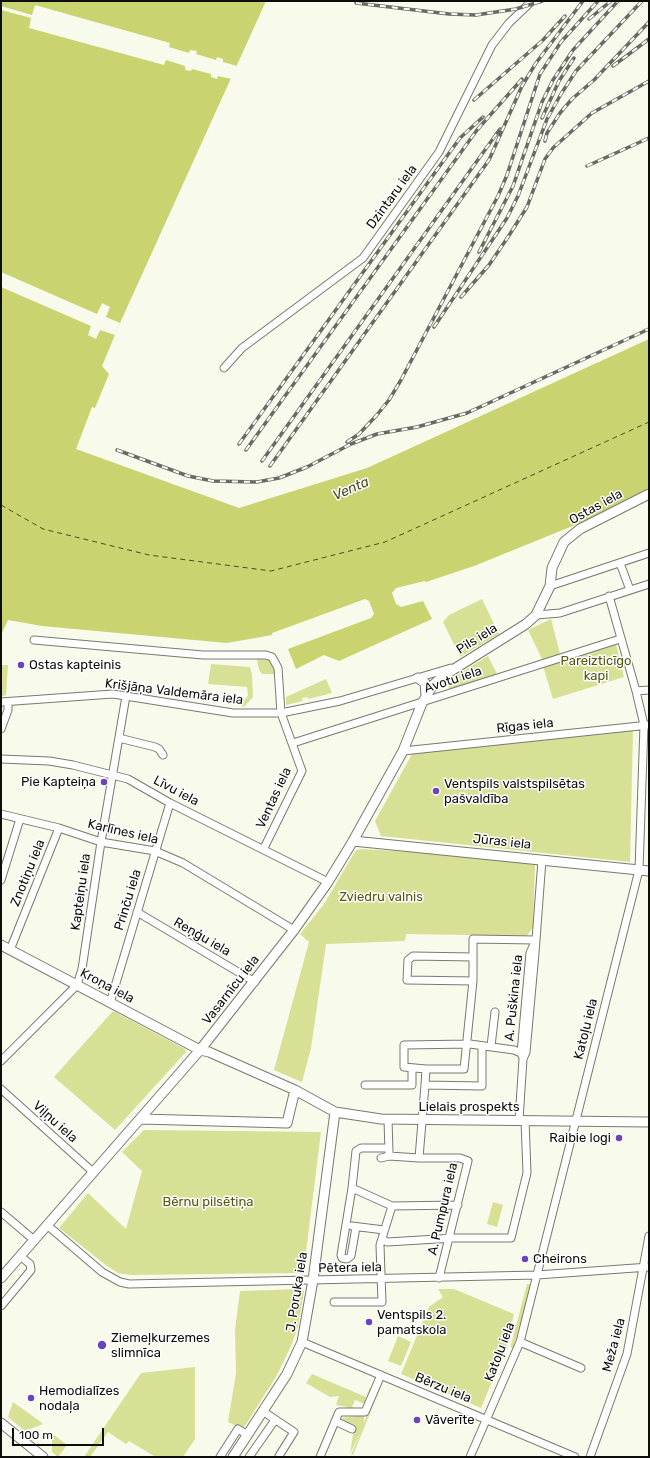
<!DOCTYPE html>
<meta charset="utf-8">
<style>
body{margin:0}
#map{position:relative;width:650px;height:1458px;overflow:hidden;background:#f8faec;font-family:Rubik,sans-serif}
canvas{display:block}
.frame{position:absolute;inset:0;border:2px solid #0d0e0a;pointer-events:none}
.scale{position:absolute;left:12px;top:1428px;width:92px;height:18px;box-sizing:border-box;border:2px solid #0d0e0a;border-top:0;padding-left:5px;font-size:12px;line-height:14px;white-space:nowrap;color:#0d0e0a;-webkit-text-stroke:3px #fff;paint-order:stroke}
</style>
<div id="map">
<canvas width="650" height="1458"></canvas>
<div class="frame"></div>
<div class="scale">100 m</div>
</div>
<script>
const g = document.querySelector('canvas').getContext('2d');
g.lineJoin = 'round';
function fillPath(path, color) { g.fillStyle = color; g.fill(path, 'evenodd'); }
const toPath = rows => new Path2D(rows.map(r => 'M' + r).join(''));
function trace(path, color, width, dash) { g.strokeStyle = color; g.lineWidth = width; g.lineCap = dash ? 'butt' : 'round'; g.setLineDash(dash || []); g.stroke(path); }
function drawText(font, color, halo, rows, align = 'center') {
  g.font = font + ' Rubik,sans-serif'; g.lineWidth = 3; g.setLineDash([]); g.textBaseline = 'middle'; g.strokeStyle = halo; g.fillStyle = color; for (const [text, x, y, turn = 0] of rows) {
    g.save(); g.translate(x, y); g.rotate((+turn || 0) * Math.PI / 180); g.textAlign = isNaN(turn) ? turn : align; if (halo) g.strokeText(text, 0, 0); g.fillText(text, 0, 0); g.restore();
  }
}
const green = toPath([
 [482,599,499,634,460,657,443,622,449,615],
 [551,619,560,654,543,661,528,630],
 [616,644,624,677,553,699,543,666],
 [488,656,498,676,450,693,447,681],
 [257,659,270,660,275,668,275,674,262,674,259,670],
 [211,664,250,667,252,675,253,697,244,707,240,705,248,696,247,687,208,684],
 [1,665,8,665,6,695,1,697],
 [326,679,332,693,308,699,308,697,302,698,303,701,286,705,286,697],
 [633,729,630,862,381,836,375,821,412,754],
 [362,849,497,857,536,863,535,865,533,927,527,936,406,934,405,941,326,944,311,1048,302,1082,274,1070,309,942,300,934,324,904,356,850],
 [113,1011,185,1049,186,1052,115,1130,54,1077],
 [144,1130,321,1132,304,1268,302,1271,298,1273,130,1275,118,1273,107,1266,59,1228,88,1193,126,1229,142,1171,122,1152],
 [493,1202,503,1205,497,1227,487,1224],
 [527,1284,531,1284,513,1349,511,1347,511,1345],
 [301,1289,304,1291,298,1327,291,1346,277,1375,243,1429,228,1422,236,1373,235,1330,240,1291],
 [438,1289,454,1289,514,1314,506,1348,481,1408,401,1374,429,1307,443,1297],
 [398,1336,411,1342,401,1366,388,1361],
 [195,1367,195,1439,183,1457,156,1457,129,1441,126,1444,108,1432,90,1457,84,1457,141,1373],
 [312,1374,366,1397,370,1387,371,1389,366,1397,365,1404,355,1400,352,1407,360,1410,347,1411,347,1407,336,1405,339,1396,330,1397,306,1383],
 [379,1383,382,1384,353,1455,351,1455,361,1431,350,1454,354,1428,341,1421,342,1418,364,1415,364,1423],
 [13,1402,41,1422,43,1424,25,1431,8,1417],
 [54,1435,67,1445,58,1457,52,1452,52,1436]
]);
const water = toPath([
 [1,1,266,1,120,323,102,366,109,374,95,408,92,407,76,449,239,508,367,468,649,339,649,488,580,523,474,566,426,582,425,581,396,588,392,593,396,604,401,607,423,601,432,619,339,661,324,655,296,669,288,649,371,618,374,614,369,601,365,599,272,633,272,635,227,643,42,626,8,620,1,635]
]);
const pier = toPath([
 [35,5,170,43,169,47,189,53,190,50,197,51,196,54,216,60,217,57,223,59,223,62,237,66,231,79,218,76,217,79,211,77,211,74,192,69,191,71,185,70,185,66,166,60,164,65,29,28,31,18,1,10,1,6,32,15],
 [1,272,97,314,102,303,110,307,106,317,120,323,115,335,100,330,96,339,88,335,91,326,1,287]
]);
const ferry = toPath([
 [1,505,43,529,149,555,271,571,385,542,649,422]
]);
const minor = toPath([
 [224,368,242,348,363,258,439,152,492,45,509,23,532,1],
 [620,563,630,590],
 [550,586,649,553],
 [536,615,560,613,649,584],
 [34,640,203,655,266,655,272,657,278,668,281,713,302,771,264,848],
 [636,691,649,690],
 [1,702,113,694,233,713,281,713,340,701,451,668],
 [1,729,8,710,8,702],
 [119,738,155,747,159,749,163,755],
 [293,743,620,639],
 [403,751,649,725],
 [1,759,49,761,73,765,128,779,170,803,328,882],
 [1,814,59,828,101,842,155,851,183,863,294,930],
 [1,880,20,819],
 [137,912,255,982],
 [10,950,59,828],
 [473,981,407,980,408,960,413,956,473,957],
 [110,1003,170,803],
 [491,1046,495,1012],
 [522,1056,521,1053,530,953,534,944],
 [1,1061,77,985,82,969,101,842,126,696],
 [426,1069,404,1067,404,1045,470,1044,514,1050,521,1053],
 [365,1085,412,1085,412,1068],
 [425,1085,426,1069,464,1069,473,981,473,939,535,940],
 [1,1089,93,1172],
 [388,1119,389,1153],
 [519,1120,523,1059,526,1052,535,953,542,860],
 [381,1158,389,1156,419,1158],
 [352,1188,392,1206,458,1205],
 [1,1212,34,1240],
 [47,1225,102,1272,120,1282,129,1284,537,1275,649,1267],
 [352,1226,384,1230],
 [356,1227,351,1256,347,1259,342,1258,341,1255,352,1188,356,1151,361,1148,389,1148],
 [382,1239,387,1242,454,1238,511,1238,527,1173,525,1120],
 [439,1278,468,1161,460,1158,419,1158,425,1085,482,1086,482,1046],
 [334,1302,382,1302,380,1245,392,1206],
 [1,1306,31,1270,30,1264,20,1256],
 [302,1342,575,1457],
 [520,1342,581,1368],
 [264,1412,294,1432,279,1456,280,1457],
 [335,1421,352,1429],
 [220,1457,238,1429,248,1435],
 [249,1457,275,1420],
 [320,1457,339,1412,365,1412,381,1375],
 [470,1457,520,1342,639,870,644,725,636,691,609,596],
 [590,1457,627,1354,649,1236]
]);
const tertiary = toPath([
 [418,678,425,683,426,695],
 [353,841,649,871],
 [1,945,200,1050,209,1052,295,1090,335,1112,381,1119,649,1122],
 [141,1119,287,1123,295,1090],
 [1,1278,200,1050,294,930,328,882,353,841,403,751,422,703,433,685,443,676,526,624,536,615,550,586,552,568,564,542,580,529,649,494],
 [1,1423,43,1457],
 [233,1457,287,1374,302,1342,313,1280,335,1112]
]);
const rail = toPath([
 [356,3,449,14,476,15,516,9,542,1],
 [589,19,611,1],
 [613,66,649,39],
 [474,100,543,40,565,16],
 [542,118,559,81,574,58],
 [545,141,547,133,560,113,572,99,594,80,649,22],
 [587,166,649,138],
 [479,252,513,186,542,102,553,80,573,50,618,1],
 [461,297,489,265,508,237,527,207,545,159,553,148,592,113,649,81],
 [434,327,507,218,518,196,547,119,561,94,576,71,642,1],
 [347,442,359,434,376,416,389,400,401,380,498,196,507,175,540,74,561,42,598,1],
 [239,444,460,138,483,117],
 [117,450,188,476,213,481,257,482,279,478,307,467,351,444,377,434,417,427,467,413,649,329],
 [246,450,477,130,522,79],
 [262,461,500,129],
 [270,466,489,160,522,86,536,63,583,1]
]);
const markers = [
 [21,665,4,"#6b44bc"],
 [104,782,4,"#6b44bc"],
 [436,791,4,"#6b44bc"],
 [619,1138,4,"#6b44bc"],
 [525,1259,4,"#6b44bc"],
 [369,1322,4,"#6b44bc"],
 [102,1345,5,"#6b44bc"],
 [31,1398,4,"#6b44bc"],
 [417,1420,4,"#6b44bc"]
];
const streetNames = [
 ["Dzintaru iela",392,197,-54],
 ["Ostas iela",596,507,-29],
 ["Pils iela",477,639,-32],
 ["Avotu iela",453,680,-18],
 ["Krišjāņa Valdemāra iela",174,692,7],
 ["Rīgas iela",525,726,-6],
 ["Līvu iela",176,791,28],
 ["Ventas iela",274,798,-65],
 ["Karlīnes iela",123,832,13],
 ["Jūras iela",502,842,6],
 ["Znotiņu iela",28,873,-68],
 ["Kapteiņu iela",81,892,-82],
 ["Prinču iela",128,900,-73],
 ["Reņģu iela",202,937,30],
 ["Kroņa iela",107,986,28],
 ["Vasarnīcu iela",231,990,-52],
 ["A. Puškina iela",514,998,-84],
 ["Katoļu iela",586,1029,-76],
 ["Lielais prospekts",469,1107],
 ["Viļņu iela",55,1122,42],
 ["A. Pumpura iela",443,1209,-77],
 ["Pētera iela",350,1268,-1],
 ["J. Poruka iela",297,1292,-81],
 ["Meža iela",614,1345,-75],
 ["Katoļu iela",500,1352,-69],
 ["Bērzu iela",443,1388,22]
];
const parkNames = [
 ["Pareizticīgo",596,661],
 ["kapi",596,676],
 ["Zviedru valnis",381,897],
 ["Bērnu pilsētiņa",208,1202]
];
const poiNames = [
 ["Ostas kapteinis",29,665],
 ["Pie Kapteiņa",96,782,"right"],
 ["Ventspils valstspilsētas",444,784],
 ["pašvaldība",444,799],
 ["Raibie logi",611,1138,"right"],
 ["Cheirons",533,1259],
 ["Ventspils 2.",377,1315],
 ["pamatskola",377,1330],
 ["Ziemeļkurzemes",111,1338],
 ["slimnīca",111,1353],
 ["Hemodialīzes",39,1391],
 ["nodaļa",39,1406],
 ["Vāverīte",425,1420]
];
const waterNames = [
 ["Venta",351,489,-24]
];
fillPath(green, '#d8e096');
fillPath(water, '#c9d370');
fillPath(pier, '#f8faec');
trace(ferry, '#484c23', 1, [5, 4]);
trace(minor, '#787a6e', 9);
trace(tertiary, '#787a6e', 11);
trace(minor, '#fff', 7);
trace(tertiary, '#fff', 9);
trace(rail, '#696a62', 3.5);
trace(rail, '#fff', 2, [6]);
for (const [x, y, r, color] of markers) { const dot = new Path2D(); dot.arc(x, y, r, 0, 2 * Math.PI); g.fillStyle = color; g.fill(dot); trace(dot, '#fff', 1.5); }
drawText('13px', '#0d0e0a', '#fff', streetNames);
drawText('13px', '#545910', '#fff', parkNames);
drawText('13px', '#0d0e0a', '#fff', poiNames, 'left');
drawText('italic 14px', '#484c23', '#fff', waterNames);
</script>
